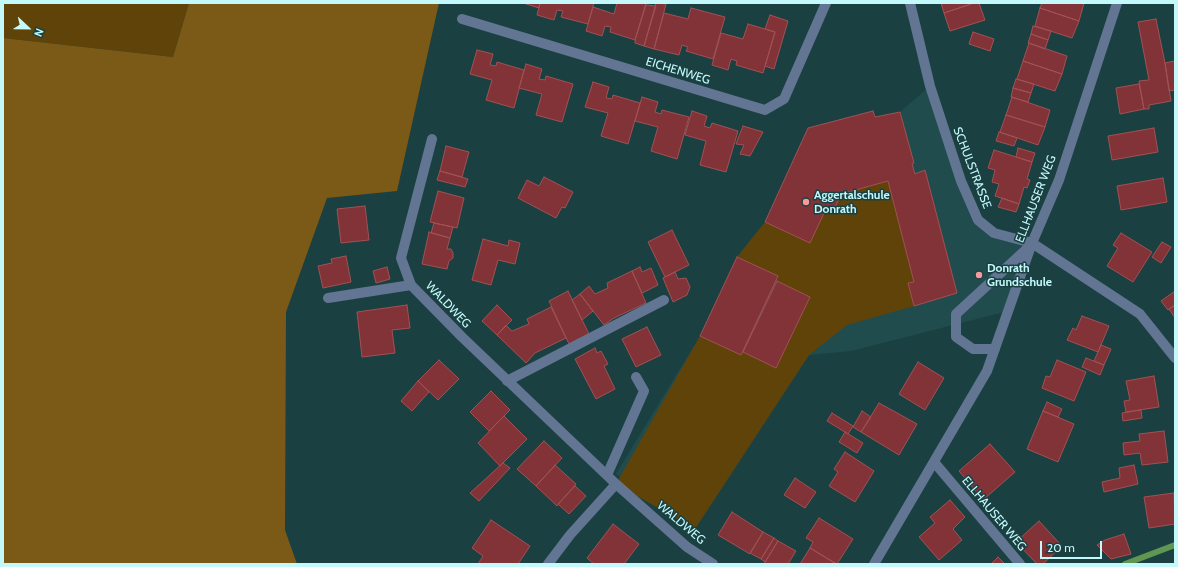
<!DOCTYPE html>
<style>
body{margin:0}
#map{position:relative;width:1178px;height:567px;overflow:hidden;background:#1b4042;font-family:Cabin,sans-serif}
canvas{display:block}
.frame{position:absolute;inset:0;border:4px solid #c4f9fc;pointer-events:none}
.north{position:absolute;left:8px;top:8px;width:40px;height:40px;-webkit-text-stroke:3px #1b4042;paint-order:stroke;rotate:112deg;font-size:11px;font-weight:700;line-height:16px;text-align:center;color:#c4f9fc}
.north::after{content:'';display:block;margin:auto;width:14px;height:18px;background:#c4f9fc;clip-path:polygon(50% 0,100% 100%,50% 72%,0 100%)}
.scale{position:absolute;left:1040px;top:541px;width:62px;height:18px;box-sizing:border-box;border:2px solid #c4f9fc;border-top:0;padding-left:5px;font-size:12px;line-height:14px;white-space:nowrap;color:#c4f9fc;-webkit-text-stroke:3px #1b4042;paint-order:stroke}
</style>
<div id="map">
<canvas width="1178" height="567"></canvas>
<div class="frame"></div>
<div class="north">N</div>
<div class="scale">20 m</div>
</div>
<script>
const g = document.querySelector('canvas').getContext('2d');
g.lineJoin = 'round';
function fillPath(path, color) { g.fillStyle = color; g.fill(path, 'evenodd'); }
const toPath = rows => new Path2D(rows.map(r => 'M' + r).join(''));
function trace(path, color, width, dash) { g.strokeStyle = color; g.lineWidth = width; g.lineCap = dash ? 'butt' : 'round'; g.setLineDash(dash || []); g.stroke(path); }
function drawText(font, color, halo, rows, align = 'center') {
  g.font = font + ' Cabin,sans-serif'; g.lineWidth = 3; g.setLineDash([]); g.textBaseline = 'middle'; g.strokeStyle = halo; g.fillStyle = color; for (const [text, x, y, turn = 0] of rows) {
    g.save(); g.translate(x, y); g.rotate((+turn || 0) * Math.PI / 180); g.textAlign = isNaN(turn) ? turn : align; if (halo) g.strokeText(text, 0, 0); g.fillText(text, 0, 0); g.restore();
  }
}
const built = toPath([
 [930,86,978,220,994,233,1032,243,1008,311,851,351,809,355,695,529,616,474,700,336,737,257,765,222,808,128,873,111,875,117,900,112]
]);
const green = toPath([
 [3,3,189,3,173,57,3,38],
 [888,181,914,282,908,283,914,306,847,325,809,355,695,529,616,484,700,336,741,355,743,352,776,368,810,297,777,281,778,276,737,257,765,222,810,242,826,209,833,212,841,194]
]);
const forest = toPath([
 [189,3,439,3,397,191,327,198,286,312,285,530,297,564,3,564,3,38,173,57]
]);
const stream = toPath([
 [1125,564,1175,545]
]);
const building = toPath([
 [523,3,540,3,539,8,523,3],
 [540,3,594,3,588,24,561,17,563,11,557,10,554,20,537,15,540,3],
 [617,3,646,3,635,40,610,32,611,27,605,26,602,36,586,31,593,7,614,14,617,3],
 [656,3,666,4,654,49,644,46,656,3],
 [941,3,974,3,944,13,941,3],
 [974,3,979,3,985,20,950,31,944,13,974,3],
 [1042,3,1084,3,1079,21,1040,8,1042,3],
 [646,5,656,6,644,46,635,43,635,40,646,5],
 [691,8,725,17,713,59,686,51,688,47,682,45,679,55,654,49,664,13,688,19,691,8],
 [1040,8,1079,21,1072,38,1035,26,1040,8],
 [770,15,788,21,774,69,765,66,775,32,765,29,770,15],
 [1156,19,1165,63,1171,101,1149,105,1149,109,1144,109,1139,81,1149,80,1138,22,1156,19],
 [748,24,775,32,763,73,736,65,737,61,731,59,728,70,712,65,721,33,743,39,748,24],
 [1033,26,1051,31,1048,40,1031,34,1033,26],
 [973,32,994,39,990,51,969,44,973,32],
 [1031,34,1048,40,1045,49,1028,43,1031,34],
 [1029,43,1067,56,1062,74,1023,61,1029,43],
 [477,50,493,54,490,65,496,66,497,62,524,70,514,108,486,100,492,80,470,74,477,50],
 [1023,61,1062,74,1055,91,1017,79,1023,61],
 [1175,61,1175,90,1169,91,1165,63,1175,61],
 [526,64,542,69,539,79,545,80,546,76,573,84,562,122,536,115,542,94,519,88,526,64],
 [1016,79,1034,84,1031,93,1013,88,1016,79],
 [593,82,609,87,606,98,612,99,613,95,640,103,628,144,601,136,608,113,585,107,593,82],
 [1139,84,1144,109,1120,114,1116,88,1139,84],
 [1013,88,1031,93,1028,102,1011,97,1013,88],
 [642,97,658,102,655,112,661,114,662,110,689,117,677,159,651,151,658,127,635,121,642,97],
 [1012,97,1050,110,1045,127,1006,115,1012,97],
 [692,111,707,116,704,126,710,128,712,123,738,131,726,172,700,165,706,141,685,135,692,111],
 [873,111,875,117,900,112,914,163,912,164,915,174,925,170,957,293,914,306,908,283,914,282,888,181,841,194,833,212,826,209,810,243,765,222,808,128,873,111],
 [1006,115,1045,127,1038,145,1000,132,1006,115],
 [743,126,763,132,750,156,740,154,744,145,736,144,743,126],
 [1154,128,1158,152,1112,160,1108,136,1154,128],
 [999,132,1017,138,1014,146,996,141,999,132],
 [446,146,469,152,462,177,440,171,446,146],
 [1018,148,1035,153,1032,162,1016,157,1018,148],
 [994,150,1032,162,1027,179,1030,180,1027,188,1024,187,1019,204,995,196,999,184,992,182,995,170,988,168,994,150],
 [440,171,468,179,465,187,437,180,440,171],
 [544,177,573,192,565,208,562,207,556,218,518,198,527,180,539,186,544,177],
 [1163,178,1167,202,1121,210,1117,186,1163,178],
 [438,191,464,198,457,228,430,222,438,191],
 [1002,198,1019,204,1016,212,998,207,1002,198],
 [365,206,369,240,341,243,337,209,365,206],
 [434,223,453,227,450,238,431,233,434,223],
 [672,230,689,265,665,277,648,242,672,230],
 [429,232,450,238,447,249,451,249,453,253,453,258,449,261,447,269,422,264,429,232],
 [1121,233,1152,252,1133,282,1107,266,1118,248,1113,245,1121,233],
 [483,239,508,246,509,240,520,243,515,264,498,260,491,285,472,280,483,239],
 [1162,242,1171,247,1161,263,1152,257,1162,242],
 [346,256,351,282,323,288,318,266,332,263,331,259,346,256],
 [737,257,778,276,741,355,700,336,737,257],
 [387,267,390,279,376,283,373,271,387,267],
 [640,267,642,272,651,268,658,285,642,293,632,271,640,267],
 [632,271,646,303,614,318,604,325,580,294,589,286,595,294,608,288,607,283,632,271],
 [675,272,678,279,686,278,690,287,687,295,673,302,663,278,675,272],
 [777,281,810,297,776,368,743,352,777,281],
 [568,291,589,334,569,344,549,301,568,291],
 [1175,291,1175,305,1168,310,1161,301,1175,291],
 [580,294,593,311,582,320,572,300,580,294],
 [407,305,410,328,392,330,395,353,362,357,357,312,407,305],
 [497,305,512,320,497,335,482,321,497,305],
 [1175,305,1175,318,1169,309,1175,305],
 [551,307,566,338,535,353,526,363,497,335,506,325,512,331,529,324,527,319,551,307],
 [1082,316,1109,326,1098,352,1067,340,1073,328,1076,330,1082,316],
 [647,327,661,355,636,367,622,339,647,327],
 [1101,345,1111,349,1104,365,1094,361,1101,345],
 [595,348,597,353,601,351,608,364,604,366,615,389,596,399,575,359,595,348],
 [1086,358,1104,365,1100,375,1082,367,1086,358],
 [439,360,459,379,438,400,418,381,439,360],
 [1057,360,1086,372,1074,401,1042,388,1046,376,1050,377,1057,360],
 [918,362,944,378,925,410,899,394,918,362],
 [1154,376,1159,407,1126,412,1124,401,1130,400,1126,381,1154,376],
 [418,381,429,392,412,411,401,401,418,381],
 [491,391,510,410,489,431,470,412,491,391],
 [1047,402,1062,409,1058,417,1043,411,1047,402],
 [879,403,917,424,899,455,861,432,879,403],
 [1141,410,1142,418,1123,421,1122,413,1141,410],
 [862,411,871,417,861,432,853,427,862,411],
 [1043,411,1074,424,1058,462,1027,449,1043,411],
 [832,413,853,426,848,434,827,421,832,413],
 [504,416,527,439,500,466,478,443,504,416],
 [1164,431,1168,462,1142,465,1140,453,1124,455,1123,443,1140,441,1139,434,1164,431],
 [845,432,863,443,857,453,839,442,845,432],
 [544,441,562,458,536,486,517,469,544,441],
 [990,444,1015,472,983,500,959,471,990,444],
 [845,452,874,471,855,502,829,486,838,472,834,469,845,452],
 [503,463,510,468,479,501,470,493,503,463],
 [555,465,576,484,557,506,536,486,555,465],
 [1134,465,1138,484,1104,492,1102,482,1120,478,1119,468,1134,465],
 [795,478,816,492,805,508,784,495,795,478],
 [575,486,586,496,569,514,558,504,575,486],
 [1174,493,1175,524,1149,528,1144,497,1174,493],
 [950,500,965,517,953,529,962,540,939,560,919,537,935,523,930,517,950,500],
 [732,512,763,532,750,554,718,535,732,512],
 [819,518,853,539,837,564,810,548,813,542,806,538,819,518],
 [491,520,530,546,518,564,478,564,483,556,472,548,491,520],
 [1039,521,1062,546,1043,564,1037,564,1016,542,1039,521],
 [613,524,639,544,624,564,594,564,587,558,613,524],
 [763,532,774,538,761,559,750,553,763,532],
 [1124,534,1131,554,1111,559,1097,545,1105,540,1124,534],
 [774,538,778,541,765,562,761,559,774,538],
 [778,541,796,551,788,564,764,564,778,541],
 [810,548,836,564,800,564,810,548],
 [998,557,1005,564,991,564,998,557]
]);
const minor = toPath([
 [910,3,930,86,961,181,978,220,994,233,1032,243,1140,314,1175,358],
 [462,19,765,110,784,99,826,3],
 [432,139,401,258,411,285,462,337,616,484,687,547,713,564],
 [328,298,411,285],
 [995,349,973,349,956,337,956,314,1031,245],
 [507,381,664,300],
 [934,462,1020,564],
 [607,475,644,391,636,377],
 [548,564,570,535,616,484],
 [874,564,987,371,1032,243,1059,180,1117,3]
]);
const markers = [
 [806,202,4,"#f59b9b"],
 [979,275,4,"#f59b9b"]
];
const streetNames = [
 ["EICHENWEG",678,71,17],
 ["SCHULSTRASSE",972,168,69],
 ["ELLHAUSER WEG",1036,199,-69],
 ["WALDWEG",448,305,46],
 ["ELLHAUSER WEG",994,514,50],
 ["WALDWEG",681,523,40]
];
const poiNames = [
 ["Aggertalschule",814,195],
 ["Donrath",814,209],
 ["Donrath",987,268],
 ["Grundschule",987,282]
];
fillPath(built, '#204c4e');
fillPath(green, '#604308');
fillPath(forest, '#7b5916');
trace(stream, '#5f9651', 6);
fillPath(building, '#813338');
trace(building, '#a25153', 1);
trace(minor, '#627593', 10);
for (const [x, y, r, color] of markers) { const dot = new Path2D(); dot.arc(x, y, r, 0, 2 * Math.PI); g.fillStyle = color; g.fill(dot); trace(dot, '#1b4042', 1.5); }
drawText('12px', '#c4f9fc', '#1b4042', streetNames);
drawText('bold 12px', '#c4f9fc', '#1b4042', poiNames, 'left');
</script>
